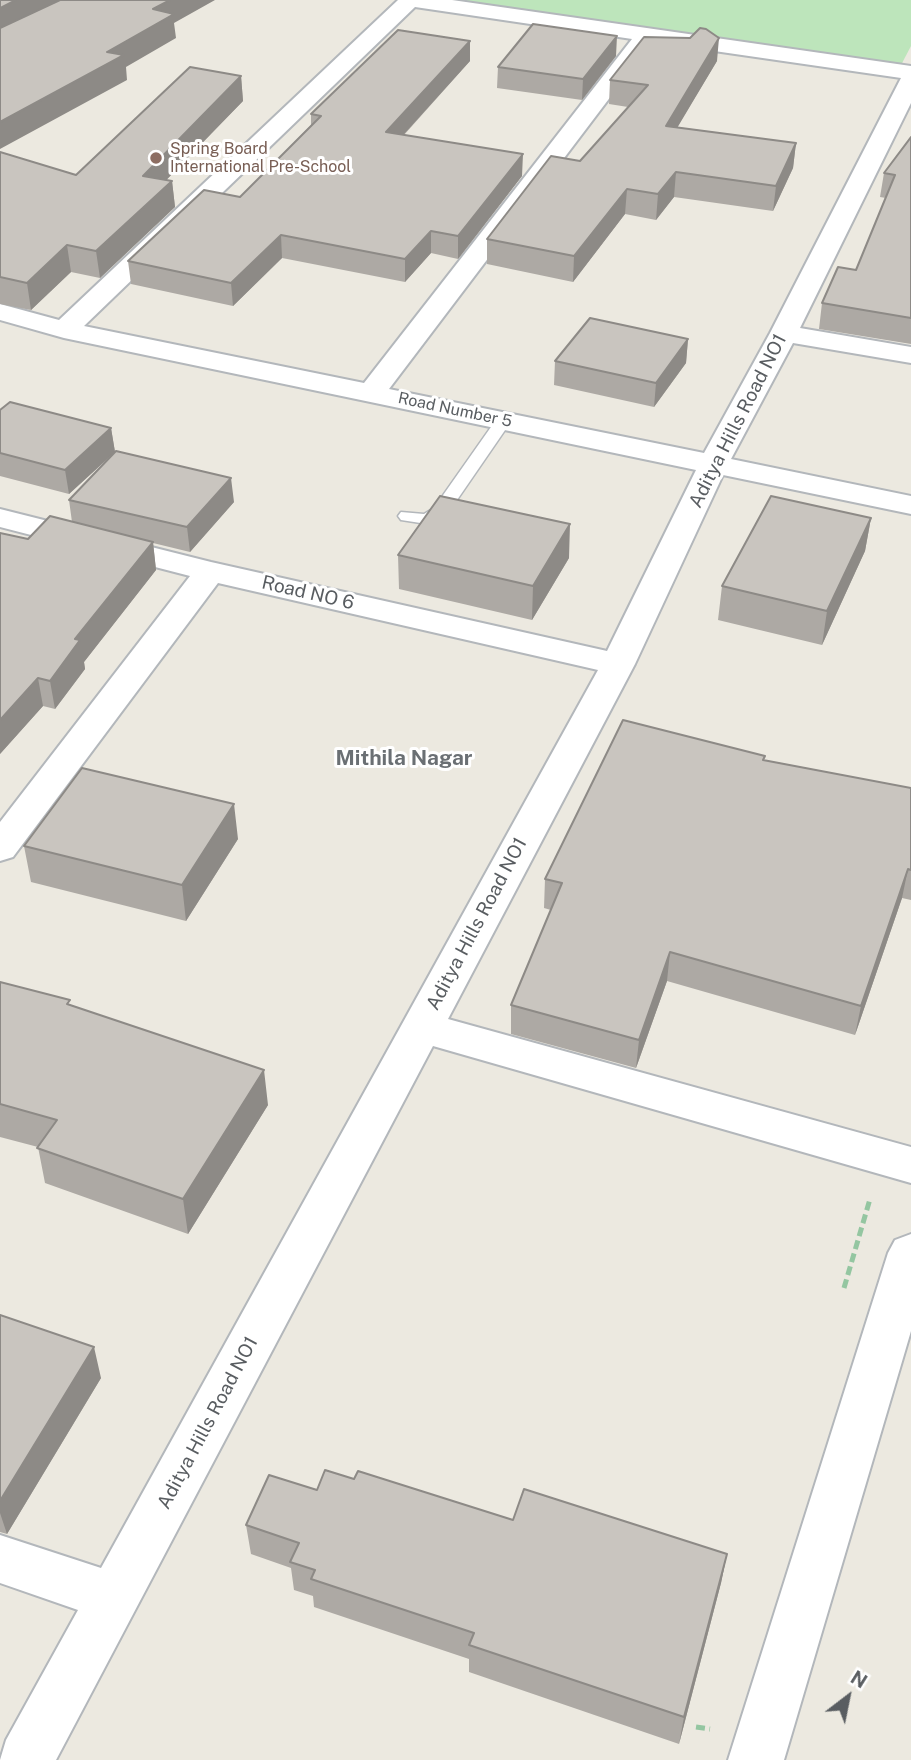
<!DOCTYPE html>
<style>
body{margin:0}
#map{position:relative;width:911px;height:1760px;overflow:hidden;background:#ece9e0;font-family:"Public Sans",sans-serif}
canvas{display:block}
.north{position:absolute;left:813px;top:1662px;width:70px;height:70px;-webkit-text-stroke:5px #fff;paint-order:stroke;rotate:32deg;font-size:19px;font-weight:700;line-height:28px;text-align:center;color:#595d61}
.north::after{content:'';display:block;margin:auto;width:24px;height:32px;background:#595d61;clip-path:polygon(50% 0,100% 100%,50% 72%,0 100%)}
</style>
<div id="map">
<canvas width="911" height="1760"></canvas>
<div class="north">N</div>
</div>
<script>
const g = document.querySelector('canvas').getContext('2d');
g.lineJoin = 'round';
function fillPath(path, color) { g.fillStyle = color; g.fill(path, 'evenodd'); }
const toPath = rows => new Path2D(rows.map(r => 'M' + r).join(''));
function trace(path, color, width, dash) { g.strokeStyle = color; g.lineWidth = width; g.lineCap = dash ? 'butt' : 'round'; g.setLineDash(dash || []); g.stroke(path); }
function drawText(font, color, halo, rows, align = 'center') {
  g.font = font + ' "Public Sans",sans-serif'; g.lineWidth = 6; g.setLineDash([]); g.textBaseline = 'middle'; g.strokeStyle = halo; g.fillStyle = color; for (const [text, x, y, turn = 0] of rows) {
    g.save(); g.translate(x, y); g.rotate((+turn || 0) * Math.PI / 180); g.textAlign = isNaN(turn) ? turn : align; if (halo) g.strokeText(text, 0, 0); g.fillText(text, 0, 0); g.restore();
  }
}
const green = toPath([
 [429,0,911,0,911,46,900,67]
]);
const path = toPath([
 [844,1288,870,1199],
 [696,1727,710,1729]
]);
const lane = toPath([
 [504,415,512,420,446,516,427,524,401,520,398,516,401,512,424,514,434,508,498,417,504,415]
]);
const street = toPath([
 [398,0,452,0,911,66,911,103,800,328,911,347,911,363,793,343,731,459,911,496,911,514,723,475,635,664,448,1019,911,1147,911,1183,433,1046,56,1760,0,1760,6,1740,78,1610,0,1583,0,1535,101,1568,598,670,218,583,13,857,0,861,0,822,190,576,0,527,0,509,211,562,607,651,696,470,64,338,0,320,0,304,59,320,398,0],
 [415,7,632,39,364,383,84,326,415,7],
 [652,42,901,78,770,333,704,453,389,389,652,42],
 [911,1234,911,1331,784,1760,728,1760,888,1253,895,1240,911,1234]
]);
const wall = toPath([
 [470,41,470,61,404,135,522,176,458,259,431,253,405,282,282,258,233,306,131,284,128,261,240,197,311,125,311,114],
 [616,56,582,100,497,88,498,67],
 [717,61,677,127,796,143,793,168,773,211,674,197,656,220,625,214,573,282,487,264,487,239,580,161,628,107,609,104,610,80],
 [241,76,243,101,166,180,172,181,175,207,100,278,71,272,31,310,0,304,0,152,76,175],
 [911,137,911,344,819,329,822,303,856,270,886,198,880,197,884,173],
 [688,339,686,363,654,407,554,385,555,361],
 [0,410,111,428,115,452,69,494,0,476],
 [69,500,234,502,190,552,153,543,156,570,84,662,85,669,55,709,43,706,0,754,28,539,72,522],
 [871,518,865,551,822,645,718,620,722,586],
 [398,555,569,558,532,620,399,589],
 [765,760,911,788,911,900,902,898,855,1035,667,981,636,1068,511,1034,511,1005,551,910,544,908,545,879],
 [238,839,186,921,31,882,24,846],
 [0,982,71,1006,268,1105,188,1234,45,1183,38,1147,0,1137],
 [0,1315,101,1378,7,1534,0,1532],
 [354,1479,513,1520,727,1554,721,1583,679,1744,469,1672,469,1659,314,1607,313,1596,294,1590,291,1568,251,1554,246,1525,317,1490]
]);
const shadedWall = toPath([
 [16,0,68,0,0,33,0,8],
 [170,0,215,0,174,23,176,38,126,67,127,80,0,149,0,122,107,52,153,9],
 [617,36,616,56,582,100,583,79],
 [719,38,717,61,664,150,666,126],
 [470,41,470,61,386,154,386,132],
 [241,76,243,101,145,202,143,176],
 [796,143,793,168,773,211,776,186],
 [523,154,522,176,458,259,458,236],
 [676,172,674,197,656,220,658,194],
 [172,181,175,207,100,278,96,251],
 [627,189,625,214,573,282,574,256],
 [431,231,431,253,405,282,405,259],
 [281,235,282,258,233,306,231,283],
 [67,245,71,272,31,310,27,283],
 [688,339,686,363,654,407,656,383],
 [111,428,115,452,69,494,65,470],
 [231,478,234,502,190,552,187,527],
 [871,518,865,551,822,645,827,611],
 [570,524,569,558,532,620,533,586],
 [153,542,156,570,84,662,85,669,55,709,50,681,75,639],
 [38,678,43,706,0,754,0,720],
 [234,804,238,839,186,921,182,885],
 [908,869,902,898,855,1035,861,1006],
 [670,952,667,981,636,1068,639,1040],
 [264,1070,268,1105,188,1234,183,1199],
 [94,1347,101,1378,7,1534,0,1513,0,1501],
 [727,1554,721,1583,679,1744,684,1717]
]);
const building = toPath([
 [0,0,16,0,0,8,0,0],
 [60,0,170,0,153,9,174,14,107,52,124,55,0,122,0,28,60,0],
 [533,24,617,36,583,79,498,67,533,24],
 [700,28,706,29,719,38,666,126,796,143,776,186,676,172,658,194,627,189,574,256,487,239,551,156,580,161,648,85,610,80,644,37,690,38,700,28],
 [398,30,470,41,386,132,523,154,458,236,431,231,405,259,281,235,231,283,128,261,204,190,240,197,321,116,311,114,398,30],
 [190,67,241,76,143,176,172,181,96,251,67,245,27,283,0,277,0,152,76,175,190,67],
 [911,137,911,318,822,303,838,267,856,270,895,175,884,173,911,137],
 [590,318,688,339,656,383,555,361,590,318],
 [10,402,111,428,65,470,0,453,0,410,10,402],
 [116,451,231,478,187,527,69,500,116,451],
 [440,496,570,524,533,586,398,555,440,496],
 [771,496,871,518,827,611,722,586,771,496],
 [50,516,153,542,75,639,80,640,50,681,38,678,0,720,0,533,28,539,50,516],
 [623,720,765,756,763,760,911,788,911,870,908,869,861,1006,670,952,639,1040,511,1005,562,883,545,879,623,720],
 [82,768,234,804,182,885,24,846,82,768],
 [0,982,70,1000,67,1004,264,1070,183,1199,37,1148,57,1120,0,1104,0,982],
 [0,1315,94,1347,0,1501,0,1315],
 [325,1470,354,1479,358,1471,513,1520,524,1489,727,1554,684,1717,469,1645,474,1633,311,1579,315,1570,290,1562,299,1543,246,1525,269,1475,317,1490,325,1470]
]);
const markers = [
 [156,158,7,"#8d6e63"]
];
const farEducationnames = [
 ["Spring Board",170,149],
 ["International Pre-School",170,167]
];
const farStreetnames = [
 ["Road Number 5",455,410,12]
];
const streetNames = [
 ["Aditya Hills Road NO1",738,421,-63],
 ["Road NO 6",308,593,13],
 ["Aditya Hills Road NO1",477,924,-62],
 ["Aditya Hills Road NO1",208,1423,-62]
];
const neighbourhoodNames = [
 ["Mithila Nagar",404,759]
];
fillPath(green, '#bde5bb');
trace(lane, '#b3b7bb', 3);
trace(street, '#b3b7bb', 4);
trace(path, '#94c6a1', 5, [9, 4.5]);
fillPath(lane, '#fff');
fillPath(street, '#fff');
fillPath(wall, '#ada9a4');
fillPath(shadedWall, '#8d8a86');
fillPath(building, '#c9c5bf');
trace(building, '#8d8a86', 2);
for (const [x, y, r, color] of markers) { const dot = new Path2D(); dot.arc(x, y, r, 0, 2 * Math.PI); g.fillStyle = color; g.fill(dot); trace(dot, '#fff', 2.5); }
drawText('16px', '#785e54', '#fff', farEducationnames, 'left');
drawText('16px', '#595d61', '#fff', farStreetnames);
drawText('19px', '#595d61', '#fff', streetNames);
drawText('bold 21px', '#6a6f73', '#fff', neighbourhoodNames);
</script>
